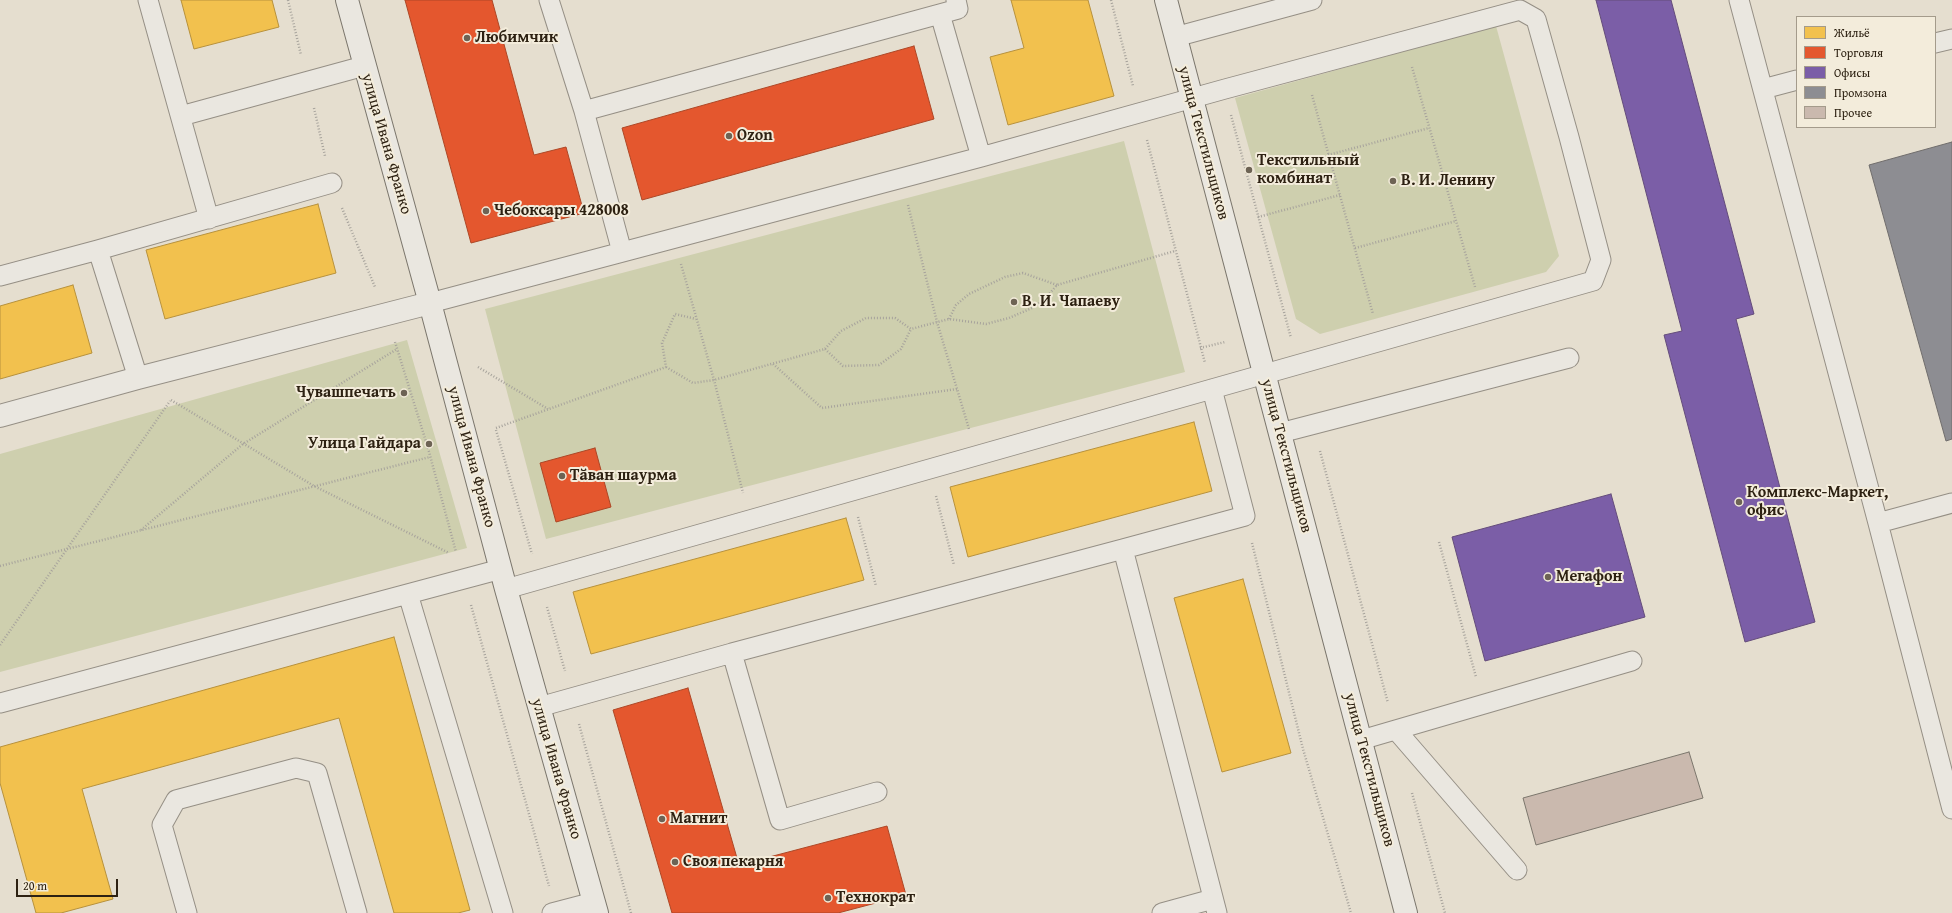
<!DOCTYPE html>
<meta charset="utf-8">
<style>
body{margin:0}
#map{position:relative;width:1952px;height:913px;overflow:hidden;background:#e5decf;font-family:"Gentium Book Plus",serif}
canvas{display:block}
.legend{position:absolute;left:1796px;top:16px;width:140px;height:112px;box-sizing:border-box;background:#f3ecdb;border:1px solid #a49b8b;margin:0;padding:5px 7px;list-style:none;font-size:12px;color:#2d2112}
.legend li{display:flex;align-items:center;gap:8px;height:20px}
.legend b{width:20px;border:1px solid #a49b8b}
.scale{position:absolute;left:16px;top:879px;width:102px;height:18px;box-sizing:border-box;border:2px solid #2d2112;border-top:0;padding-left:5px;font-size:12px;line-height:14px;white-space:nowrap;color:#2d2112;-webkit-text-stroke:3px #f3ecdb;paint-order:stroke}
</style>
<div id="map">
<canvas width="1952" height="913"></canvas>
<ul class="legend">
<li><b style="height:11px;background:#f2c14e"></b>Жильё</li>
<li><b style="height:11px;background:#e4572e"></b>Торговля</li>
<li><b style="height:11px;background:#7b5ea7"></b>Офисы</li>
<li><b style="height:11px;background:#8d8d92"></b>Промзона</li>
<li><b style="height:11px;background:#cab9ae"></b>Прочее</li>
</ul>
<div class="scale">20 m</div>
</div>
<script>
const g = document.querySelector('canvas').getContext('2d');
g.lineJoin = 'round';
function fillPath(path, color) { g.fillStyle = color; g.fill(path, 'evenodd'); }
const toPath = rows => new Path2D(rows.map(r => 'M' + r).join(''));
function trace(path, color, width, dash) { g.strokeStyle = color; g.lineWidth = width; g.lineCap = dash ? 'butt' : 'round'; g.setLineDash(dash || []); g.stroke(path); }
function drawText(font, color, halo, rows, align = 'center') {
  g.font = font + ' "Gentium Book Plus",serif'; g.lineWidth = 4; g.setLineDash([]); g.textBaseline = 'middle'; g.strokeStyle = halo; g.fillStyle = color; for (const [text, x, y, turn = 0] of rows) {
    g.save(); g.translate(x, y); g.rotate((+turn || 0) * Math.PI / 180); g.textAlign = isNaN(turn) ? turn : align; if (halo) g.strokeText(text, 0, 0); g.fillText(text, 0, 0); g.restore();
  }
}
const green = toPath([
 [1496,26,1559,256,1546,272,1320,334,1296,319,1235,98],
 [1124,141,1185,372,546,539,485,309],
 [407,340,467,548,0,672,0,454]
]);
const homes = toPath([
 [181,0,272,0,279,27,194,49,181,0],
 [1011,0,1088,0,1114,96,1008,125,990,57,1024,48,1011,0],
 [318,204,336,273,165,319,146,250,318,204],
 [73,285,92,353,0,379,0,306,73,285],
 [1194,422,1212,491,968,557,950,487,1194,422],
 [846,518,864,580,591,654,573,592,846,518],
 [1243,579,1291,753,1222,772,1174,598,1243,579],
 [394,637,470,910,458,913,394,913,339,718,82,789,113,899,61,913,36,913,0,783,0,747,394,637]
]);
const shops = toPath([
 [405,0,492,0,534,155,566,147,584,213,471,243,405,0],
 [914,46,934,119,642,200,622,128,914,46],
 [595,448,611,507,556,522,540,463,595,448],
 [688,688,739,865,887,826,906,895,838,913,672,913,613,710,688,688]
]);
const offices = toPath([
 [1596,0,1671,0,1754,314,1736,319,1815,622,1745,642,1664,335,1682,331,1596,0],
 [1611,494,1645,617,1485,661,1452,537,1611,494]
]);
const industry = toPath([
 [1952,142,1952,439,1946,441,1869,165,1952,142]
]);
const building = toPath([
 [1689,752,1703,798,1536,845,1523,798,1689,752]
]);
const path = toPath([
 [288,0,301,55],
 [1111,0,1133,86],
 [1412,67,1475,287],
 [1312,95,1373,314],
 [314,108,325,156],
 [1231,115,1291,338],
 [1147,140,1205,363],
 [1328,155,1429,128],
 [908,205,937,322,969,429],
 [342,208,375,287],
 [1258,217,1340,195],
 [1355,248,1456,221],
 [681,264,714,380,743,493],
 [949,319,956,305,969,294,1005,277,1023,273,1057,285],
 [395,342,428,448,456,552],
 [1200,348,1225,342],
 [825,349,843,366,879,365,901,349,911,329],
 [773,364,822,408,957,389],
 [478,367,548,409],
 [666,367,693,383,714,380,825,349,841,331,866,318,895,318,911,329,949,319,986,324,1009,318,1032,308,1043,301,1057,285,1175,251],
 [171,400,314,486,449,553],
 [496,428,666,367,662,343,675,314,696,319],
 [496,430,532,554],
 [1320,451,1388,703],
 [936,496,954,565],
 [858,517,876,586],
 [141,530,243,444,397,349],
 [1439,542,1476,677],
 [1252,543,1303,749,1351,913],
 [0,566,430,457],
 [471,605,549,886],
 [547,607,565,671],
 [0,645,170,401],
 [579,724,631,913],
 [1412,793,1445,913]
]);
const lane = toPath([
 [148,0,209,219],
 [549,0,584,111,622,252],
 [1739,0,1878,523,1952,809],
 [940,14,981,157],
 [1175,37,1312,0],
 [1935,43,1952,39],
 [1763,89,1797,80],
 [584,111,958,9,956,0],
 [181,116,364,66],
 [98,250,138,378],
 [0,276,98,250,332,183],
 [430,303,981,157,1225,89,1520,10,1536,19,1569,137,1601,260,1593,281,506,589],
 [1280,433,1569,358],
 [1878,523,1952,503],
 [1123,549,1245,516,1212,389],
 [408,594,503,913],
 [732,653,1123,549,1217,913],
 [0,703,501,569],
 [539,707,732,653,780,820,877,792],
 [1396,730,1517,870],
 [1361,740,1632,661],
 [187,913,162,825,176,800,296,768,317,773,357,913],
 [552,913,594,902],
 [1162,913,1213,899]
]);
const street = toPath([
 [0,416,138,378,430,303]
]);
const secondary = toPath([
 [347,0,430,303,506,589,597,913],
 [1166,0,1406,913]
]);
const markers = [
 [467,38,4,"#6d6354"],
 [729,136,4,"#6d6354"],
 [1249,170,4,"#6d6354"],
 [1393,181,4,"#6d6354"],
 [486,211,4,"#6d6354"],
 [1014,302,4,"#6d6354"],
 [404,393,4,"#6d6354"],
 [429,444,4,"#6d6354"],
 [562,476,4,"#6d6354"],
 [1739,502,4,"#6d6354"],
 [1548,577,4,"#6d6354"],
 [662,819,4,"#6d6354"],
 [675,862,4,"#6d6354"],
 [828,898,4,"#6d6354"]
];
const poiNames = [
 ["Любимчик",475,38],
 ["Ozon",737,136],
 ["Текстильный",1257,161],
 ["комбинат",1257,179],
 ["В. И. Ленину",1401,181],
 ["Чебоксары 428008",494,211],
 ["В. И. Чапаеву",1022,302],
 ["Чувашпечать",396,393,"right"],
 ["Улица Гайдара",421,444,"right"],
 ["Тӑван шаурма",570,476],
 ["Комплекс-Маркет,",1747,493],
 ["офис",1747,511],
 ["Мегафон",1556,577],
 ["Магнит",670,819],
 ["Своя пекарня",683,862],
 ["Технократ",836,898]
];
const streetNames = [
 ["улица Текстильщиков",1203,143,75],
 ["улица Ивана Франко",386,144,74],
 ["улица Текстильщиков",1286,456,75],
 ["улица Ивана Франко",471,457,75],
 ["улица Ивана Франко",556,769,74],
 ["улица Текстильщиков",1369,770,75]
];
fillPath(green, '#cecfae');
fillPath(homes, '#f2c14e');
trace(homes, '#b7913c', 1);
fillPath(shops, '#e4572e');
trace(shops, '#ad4726', 1);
fillPath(offices, '#7b5ea7');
trace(offices, '#644c7a', 1);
fillPath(industry, '#8d8d92');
trace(industry, '#706d6c', 1);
fillPath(building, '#cab9ae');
trace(building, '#7b766c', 1);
trace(lane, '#958f85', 21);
trace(street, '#958f85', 24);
trace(secondary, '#7b766c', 24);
trace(path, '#a7a39c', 2.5, [1, 2]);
trace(lane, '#eae7e0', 19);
trace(street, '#eae7e0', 22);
trace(secondary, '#eae7e0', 22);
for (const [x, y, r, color] of markers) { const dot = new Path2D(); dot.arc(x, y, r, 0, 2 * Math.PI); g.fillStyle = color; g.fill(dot); trace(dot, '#f3ecdb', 1.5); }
drawText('bold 16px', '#2d2112', '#f3ecdb', poiNames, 'left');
drawText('16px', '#2d2112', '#f3ecdb', streetNames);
</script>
